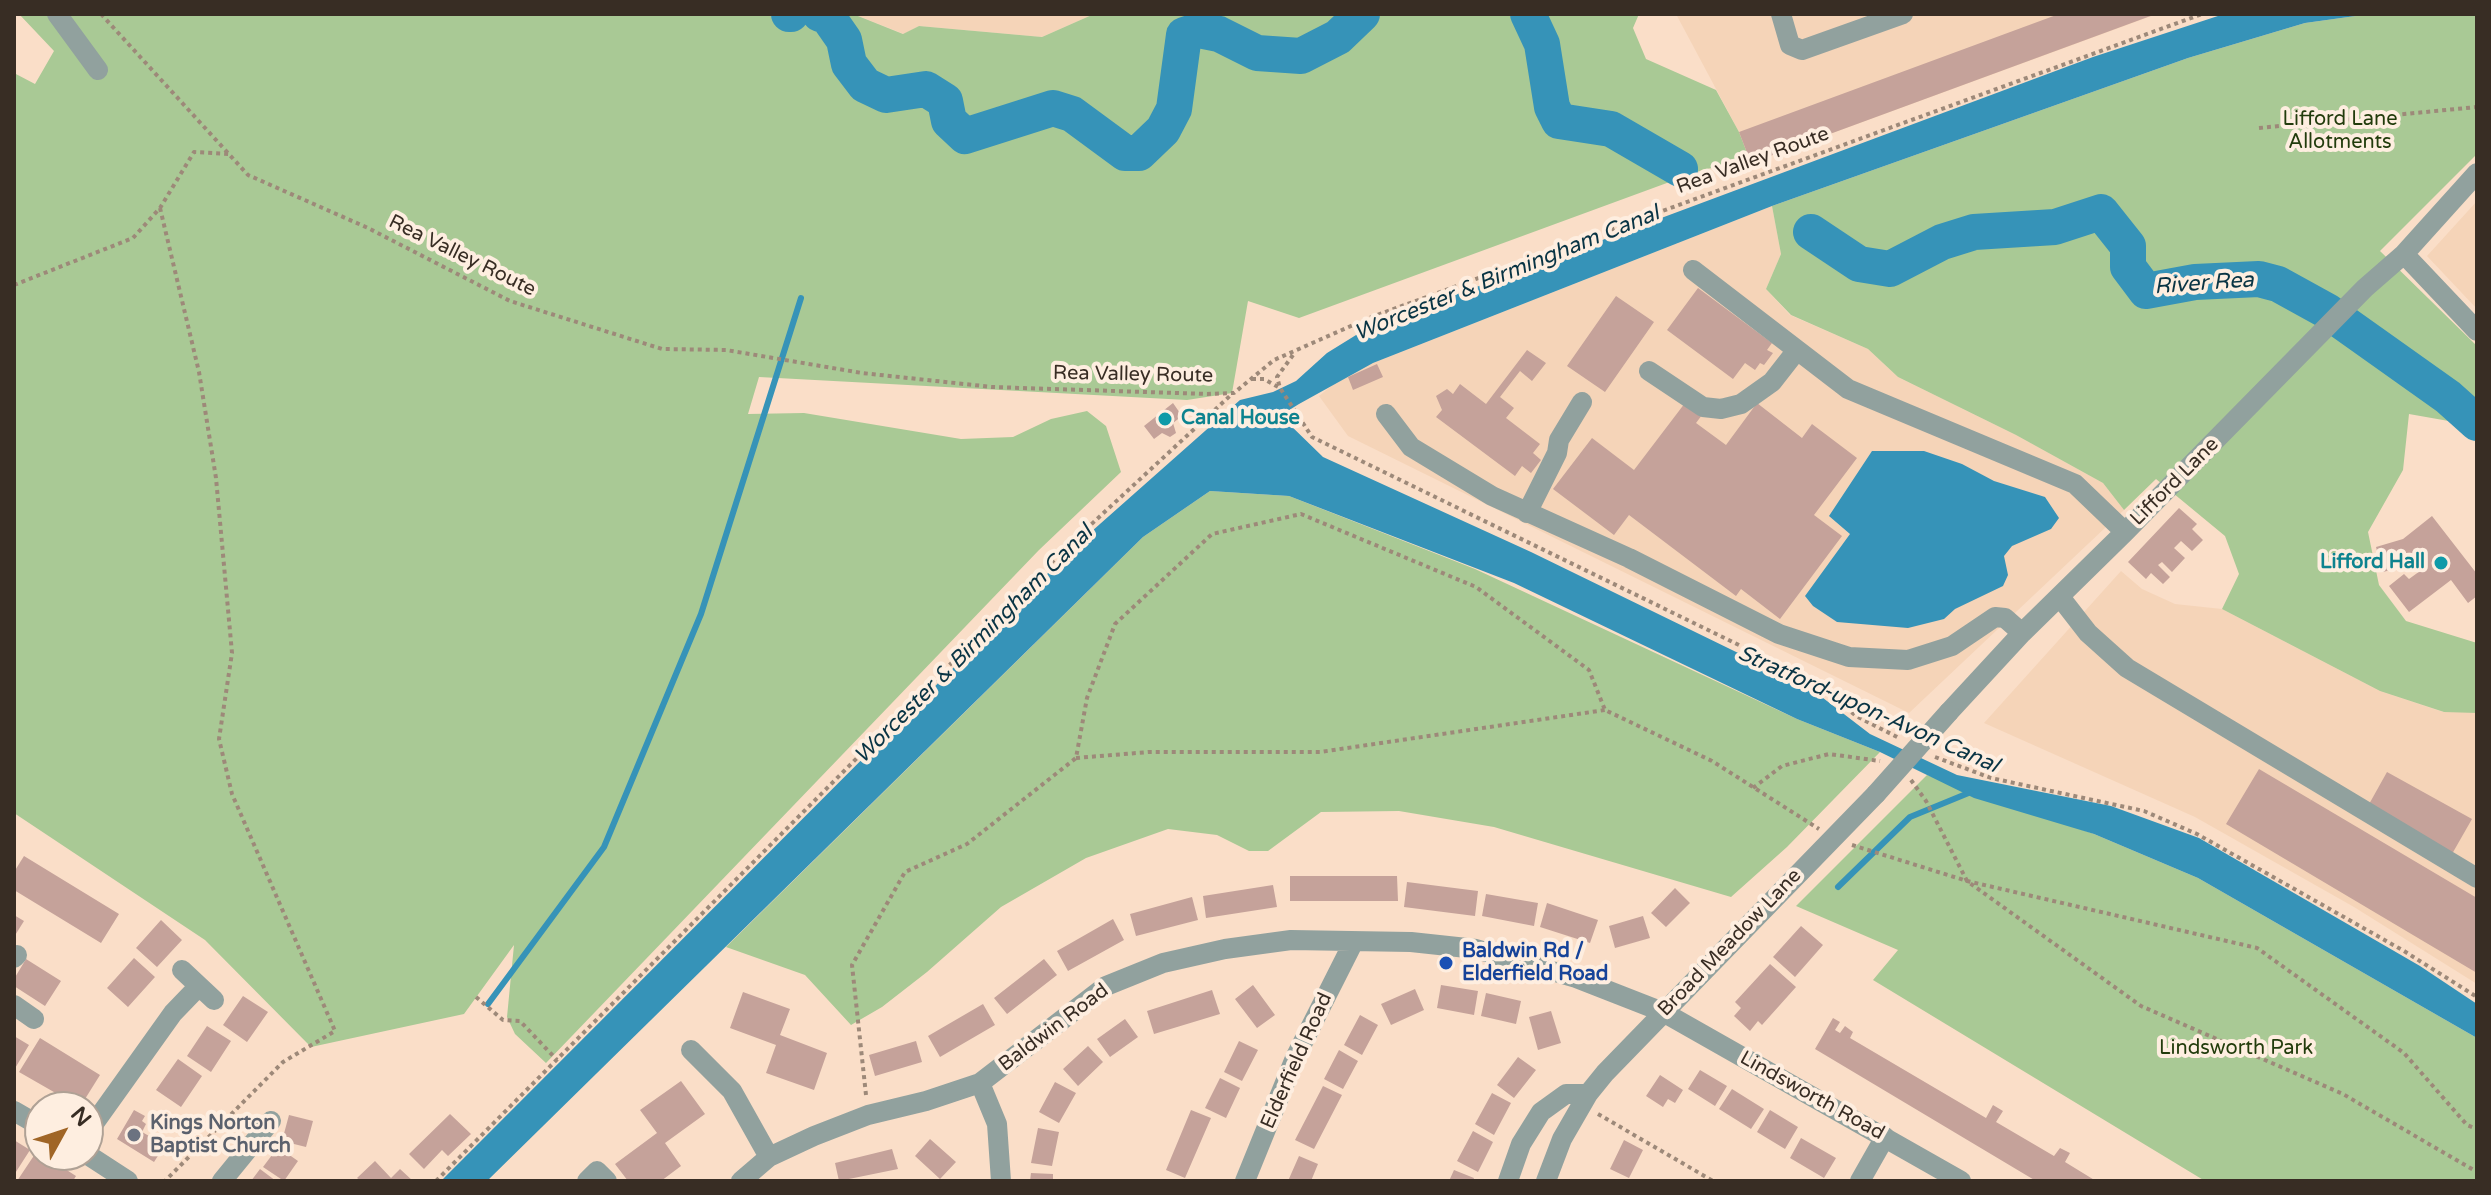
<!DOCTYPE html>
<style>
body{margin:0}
#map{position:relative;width:2491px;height:1195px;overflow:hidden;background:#fadec8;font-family:"Varela Round",sans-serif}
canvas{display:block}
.frame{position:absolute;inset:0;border:16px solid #382d24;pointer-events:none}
.north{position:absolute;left:24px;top:1091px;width:80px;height:80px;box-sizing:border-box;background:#feeee0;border:2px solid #afa195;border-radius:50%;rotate:50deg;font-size:22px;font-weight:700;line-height:32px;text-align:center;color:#382d24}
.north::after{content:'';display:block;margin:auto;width:28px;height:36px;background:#a06526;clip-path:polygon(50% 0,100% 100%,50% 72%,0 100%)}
</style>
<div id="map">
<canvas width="2491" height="1195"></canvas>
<div class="frame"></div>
<div class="north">N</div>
</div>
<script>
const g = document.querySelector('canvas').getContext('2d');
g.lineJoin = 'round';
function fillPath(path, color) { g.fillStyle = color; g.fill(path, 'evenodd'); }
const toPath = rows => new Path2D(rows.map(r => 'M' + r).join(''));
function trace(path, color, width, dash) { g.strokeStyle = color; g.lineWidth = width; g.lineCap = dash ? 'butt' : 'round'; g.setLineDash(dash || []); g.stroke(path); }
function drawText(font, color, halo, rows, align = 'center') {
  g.font = font + ' "Varela Round",sans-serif'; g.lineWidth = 8; g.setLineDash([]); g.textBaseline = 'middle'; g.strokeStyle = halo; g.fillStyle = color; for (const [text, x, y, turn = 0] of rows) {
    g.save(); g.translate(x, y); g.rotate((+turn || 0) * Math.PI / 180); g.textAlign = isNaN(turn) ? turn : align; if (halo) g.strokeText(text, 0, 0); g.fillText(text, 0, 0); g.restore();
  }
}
const built = toPath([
 [853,14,1094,14,1042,37,919,26,904,34],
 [1676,14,2157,14,1751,163,1739,132],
 [2477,201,2477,309,2427,256],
 [1772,206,1781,254,1766,289,1790,315,1868,349,1898,377,2016,435,2103,483,2124,510,1909,713,1348,436,1319,396,1341,378,1373,363],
 [2121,571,2142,589,2175,604,2222,609,2380,691,2443,712,2477,687,2477,984,2354,907,2195,817,1984,723]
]);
const green = toPath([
 [19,14,853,14,903,34,919,26,1042,37,1094,14,1639,14,1633,28,1646,59,1716,90,1739,132,1751,163,1705,169,1299,318,1248,301,1232,393,1187,400,759,377,748,414,804,413,961,439,1013,437,1051,419,1087,411,1106,426,1121,472,1039,550,546,1063,515,1034,507,1017,514,945,464,1014,311,1047,205,940,14,813,14,73,35,84,54,51],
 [2370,14,2477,16,2477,154,2380,251,2477,346,2477,426,2409,414,2403,470,2368,532,2379,585,2406,621,2477,643,2477,713,2444,712,2380,691,2222,609,2239,574,2225,536,2156,479,2124,510,2103,483,2016,435,1898,377,1868,349,1791,315,1766,289,1781,254,1772,206,2188,58,2305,23],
 [1210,491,1289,496,1475,569,1797,719,1880,752,1787,847,1731,897,1494,827,1399,811,1321,812,1268,851,1249,851,1217,835,1168,829,1086,858,1001,907,927,972,882,1007,851,1025,805,975,726,947,1143,537],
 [1927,775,2094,834,2198,878,2477,1038,2477,1181,2205,1181,1873,980,1898,950,1796,906]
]);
const water = toPath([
 [2224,14,2370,14,2305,23,2188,58,1772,206,1373,363,1299,404,1286,412,1285,420,1323,457,1531,552,1810,688,1870,734,1957,775,2111,806,2199,838,2420,966,2477,1004,2477,1038,2198,878,2094,834,1974,798,1880,752,1797,719,1514,583,1289,496,1210,491,1143,537,487,1181,441,1181,1074,547,1240,400,1273,392,1296,381,1327,353,1369,327,2093,57],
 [1872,451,1924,451,1962,464,1994,481,2045,497,2059,518,2051,529,2012,546,2004,556,2008,575,2003,586,1955,609,1944,619,1908,628,1837,622,1813,606,1805,596,1850,534,1829,516]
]);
const stream = toPath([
 [1838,887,1910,817,1971,792],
 [488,1004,604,847,701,614,801,298]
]);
const river = toPath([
 [789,14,791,14],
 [820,14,828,17,844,40,849,64,865,85,886,95,926,89,945,101,949,121,965,136,1053,108,1072,114,1125,153,1139,153,1163,130,1174,109,1184,35,1199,30,1219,34,1257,53,1301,56,1338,37,1362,14],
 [1528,14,1542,44,1552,107,1559,121,1611,129,1680,169],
 [1811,232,1859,264,1890,269,1942,242,1974,232,2055,227,2101,212,2128,246,2128,267,2146,291,2195,282,2259,279,2278,284,2327,311,2448,397,2477,423]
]);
const building = toPath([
 [2059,14,2156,14,1751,163,1739,132],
 [1698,288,1772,343,1767,350,1773,353,1764,365,1760,363,1755,370,1745,363,1733,379,1667,330],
 [1616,296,1654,322,1605,392,1567,366],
 [1527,350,1546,363,1532,381,1520,371,1500,397,1514,408,1506,418,1540,444,1533,453,1541,460,1531,473,1522,466,1515,476,1436,417,1442,410,1436,396,1447,389,1453,394,1460,384,1486,404],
 [1377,364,1383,377,1353,390,1348,377],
 [1173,403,1182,416,1173,423,1176,433,1170,437,1162,433,1154,439,1144,426],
 [1685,403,1702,415,1696,423,1726,445,1757,403,1802,438,1812,424,1857,458,1814,515,1842,536,1780,619,1741,589,1736,596,1629,515,1614,535,1553,489,1592,438,1634,470],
 [2179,508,2197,524,2192,529,2203,540,2192,551,2181,541,2174,548,2185,558,2172,572,2162,562,2158,565,2170,577,2163,584,2151,573,2146,579,2128,562],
 [2432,516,2477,574,2477,596,2468,603,2451,580,2409,612,2389,586,2404,574,2409,579,2420,571,2409,556,2400,559,2402,567,2383,572,2376,547,2403,539],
 [2259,769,2477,898,2477,973,2226,824],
 [2387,772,2472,819,2452,854,2368,806],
 [24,856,119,914,101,943,14,890,14,872],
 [1290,876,1397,876,1398,901,1290,901],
 [1407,882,1478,891,1475,916,1404,907],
 [1273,885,1277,907,1206,918,1203,896],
 [1675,888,1690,903,1666,927,1651,913],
 [1486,894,1538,903,1534,926,1482,916],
 [1192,897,1198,920,1136,936,1130,914],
 [1547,903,1598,920,1590,943,1540,927],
 [14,915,24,921,14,937],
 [1643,916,1650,938,1615,948,1609,926],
 [1113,919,1124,940,1068,971,1057,951],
 [161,920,182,940,157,967,136,948],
 [1801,926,1823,945,1795,977,1773,957],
 [134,958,155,977,128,1007,107,988],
 [26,959,61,981,45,1006,14,986,14,979],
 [1044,959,1057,975,1007,1014,994,998],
 [1770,964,1796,987,1762,1025,1758,1021,1750,1031,1734,1016,1741,1008,1735,1002],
 [1253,985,1275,1015,1257,1028,1235,999],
 [1441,985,1478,991,1474,1015,1437,1008],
 [1415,989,1424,1010,1391,1025,1381,1004],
 [1212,990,1220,1014,1154,1034,1147,1011],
 [743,992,790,1009,780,1035,827,1053,814,1090,766,1073,776,1045,730,1028],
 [1486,993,1521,1001,1516,1024,1481,1016],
 [243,996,268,1012,247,1042,223,1025],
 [983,1004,995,1025,940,1057,928,1036],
 [1551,1011,1561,1043,1538,1050,1529,1017],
 [1360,1015,1378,1025,1362,1055,1344,1045],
 [1833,1018,1840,1022,1835,1030,1840,1033,1845,1026,1853,1032,1850,1038,1986,1118,1993,1105,2003,1111,1996,1122,2054,1156,2060,1148,2070,1153,2065,1162,2096,1181,2036,1181,1815,1049],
 [1125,1019,1138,1037,1110,1057,1097,1039],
 [207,1026,231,1041,211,1072,187,1056],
 [14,1036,29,1045,14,1070],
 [40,1038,100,1075,80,1107,19,1072],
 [916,1041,922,1062,875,1076,869,1055],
 [1239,1041,1258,1050,1242,1081,1224,1072],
 [1088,1046,1103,1062,1078,1086,1063,1069],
 [1339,1050,1358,1061,1343,1089,1324,1079],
 [1518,1057,1536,1070,1514,1098,1497,1085],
 [178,1059,202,1076,181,1107,156,1090],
 [1700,1070,1727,1086,1715,1106,1688,1089],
 [1660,1075,1683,1090,1675,1103,1668,1099,1663,1107,1646,1096],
 [1220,1078,1240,1088,1226,1118,1205,1108],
 [681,1081,705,1114,665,1143,681,1166,661,1181,628,1181,615,1164,657,1133,640,1110],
 [1055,1082,1076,1093,1059,1123,1039,1112],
 [1323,1086,1342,1095,1314,1149,1295,1140],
 [1732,1089,1764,1109,1751,1129,1719,1109],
 [1492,1093,1511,1103,1494,1135,1475,1124],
 [134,1110,145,1116,142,1121,146,1124,142,1132,165,1145,154,1162,117,1139],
 [1191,1110,1211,1118,1185,1178,1166,1170],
 [1770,1110,1798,1127,1785,1149,1757,1132],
 [450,1114,471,1134,448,1156,442,1150,424,1169,409,1154],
 [289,1115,313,1121,306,1147,282,1141],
 [1038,1128,1059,1132,1052,1166,1031,1163],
 [1473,1131,1493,1142,1478,1172,1457,1161],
 [1801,1138,1836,1158,1824,1178,1790,1158],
 [930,1139,956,1162,940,1179,915,1156],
 [14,1140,30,1150,14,1175],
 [1624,1140,1643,1150,1629,1178,1610,1169],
 [278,1147,298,1161,284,1181,263,1167],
 [892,1149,898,1169,839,1181,835,1163],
 [37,1151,76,1176,73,1181,17,1181],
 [1299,1156,1318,1164,1311,1181,1288,1181],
 [375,1161,391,1178,400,1169,413,1181,361,1181,357,1178],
 [260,1169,276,1181,251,1181],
 [1454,1170,1474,1178,1473,1181,1449,1181],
 [1031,1173,1053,1174,1053,1181,1030,1181]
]);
const path = toPath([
 [101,14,248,175,368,228,510,301,662,349,726,350,862,373,992,387,1207,394,1234,393,1274,360,1369,318,2202,14],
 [2259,128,2477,107],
 [160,208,199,372,216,478,232,653,219,739,232,794,335,1031,283,1062,165,1181],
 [14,285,133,238,160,208,194,152,229,154],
 [1293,355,1277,377,1280,388,1312,437,1778,664,1822,687,1856,716,1899,738],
 [1252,379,1264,379,1280,388],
 [1935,757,1991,778,2144,811,2197,834,2404,951,2477,997],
 [1076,758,1149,752,1320,752,1605,710],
 [1911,780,1926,801,1967,881,2141,1006,2343,1094,2477,1172],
 [1753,788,1782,766,1829,754,1880,761],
 [1852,845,1967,881,2257,948,2404,1053,2467,1125,2477,1129],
 [476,997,503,1020,520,1021,557,1060],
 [866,1095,852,965,905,872,967,844,1076,758,1087,698,1115,624,1212,534,1301,514,1476,587,1589,670,1605,710,1712,761,1819,829],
 [1598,1114,1713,1181],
 [436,1181,1070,544,1232,394]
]);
const minor = toPath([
 [57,14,98,70],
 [1781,14,1790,45,1802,50,1903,14],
 [2404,254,2477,331],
 [1693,270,1848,389,2075,484,2125,532],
 [1649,371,1703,407,1721,409,1741,404,1772,382,1797,350],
 [1386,414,1411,447,1492,496,1629,558,1779,634,1849,657,1908,660,1952,646,1995,617,2005,618,2022,633],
 [1527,513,1557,453,1559,440,1582,402],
 [2060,597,2088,633,2127,668,2477,878],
 [1949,712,2022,633,2125,532,2365,288,2404,254,2477,173],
 [14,958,17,955],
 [182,970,214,1000],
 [14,1005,34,1019],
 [691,1050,732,1091,769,1157],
 [980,1083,997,1124,1001,1181],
 [14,1111,40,1126],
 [88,1132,173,1013,199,986],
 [88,1155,128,1181],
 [222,1181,271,1121],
 [587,1181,597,1171,607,1181],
 [741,1181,769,1157,814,1136,868,1115,926,1101,980,1083,1106,986,1163,963,1225,949,1291,940,1411,942,1476,949,1576,978,1663,1012,1961,1181],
 [1245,1181,1295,1058,1353,943],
 [1508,1181,1521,1144,1541,1112,1566,1094,1588,1094],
 [1546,1181,1562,1139,1588,1094,1605,1073,1876,794],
 [1860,1181,1885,1137]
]);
const minorBridge = toPath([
 [1876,794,1949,712]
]);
const markers = [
 [1165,419,8,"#0f9aa8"],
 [2441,563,8,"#0f9aa8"],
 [1446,963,8,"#1a4fb4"],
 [134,1135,8,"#6b7280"]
];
const parkNames = [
 ["Lifford Lane",2340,120],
 ["Allotments",2340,143],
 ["Lindsworth Park",2236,1049]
];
const streetNames = [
 ["Rea Valley Route",1753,161,-20],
 ["Rea Valley Route",462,256,26],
 ["Rea Valley Route",1133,375,1],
 ["Lifford Lane",2175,482,-45],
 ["Broad Meadow Lane",1730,943,-46],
 ["Baldwin Road",1054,1028,-37],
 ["Elderfield Road",1297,1061,-66],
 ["Lindsworth Road",1812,1096,29]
];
const cultureNames = [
 ["Canal House",1181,419],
 ["Lifford Hall",2425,563,"right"]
];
const transitNames = [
 ["Baldwin Rd /",1462,952],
 ["Elderfield Road",1462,975]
];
const worshipNames = [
 ["Kings Norton",150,1124],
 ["Baptist Church",150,1147]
];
const waterNames = [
 ["Worcester & Birmingham Canal",1507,274,-22],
 ["River Rea",2204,284,-4],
 ["Worcester & Birmingham Canal",974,645,-45],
 ["Stratford-upon-Avon Canal",1868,710,24]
];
fillPath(built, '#f5d4b8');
fillPath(green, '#a9c995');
fillPath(water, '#3693b8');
trace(stream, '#3693b8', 6);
trace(river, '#3693b8', 36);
fillPath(building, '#c5a29a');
trace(path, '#9d8979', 4, [4, 4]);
trace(minor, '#91a19e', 20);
trace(minorBridge, '#91a19e', 20);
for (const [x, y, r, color] of markers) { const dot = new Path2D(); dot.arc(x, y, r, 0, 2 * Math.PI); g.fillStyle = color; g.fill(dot); trace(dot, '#feeee0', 3); }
drawText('20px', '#223c0c', '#feeee0', parkNames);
drawText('20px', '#382d24', '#feeee0', streetNames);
drawText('bold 20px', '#0d838f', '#feeee0', cultureNames, 'left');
drawText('bold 20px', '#164399', '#feeee0', transitNames, 'left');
drawText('bold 20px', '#5b616d', '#feeee0', worshipNames, 'left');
drawText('italic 22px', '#093444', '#feeee0', waterNames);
</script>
